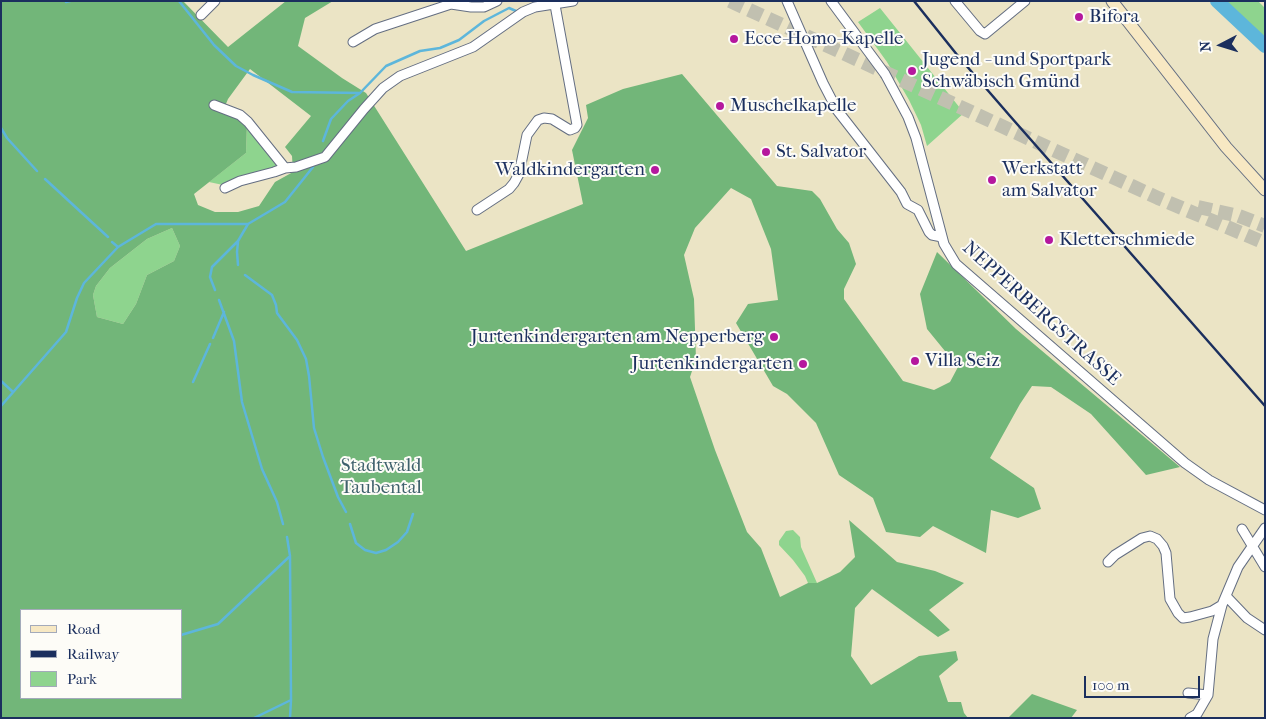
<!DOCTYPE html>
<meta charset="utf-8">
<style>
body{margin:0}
#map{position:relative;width:1266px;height:719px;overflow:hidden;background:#ebe4c5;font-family:"IM FELL French Canon",serif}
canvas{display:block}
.frame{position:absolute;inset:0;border:2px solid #1b2f5e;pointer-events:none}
.legend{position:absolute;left:20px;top:609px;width:162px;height:90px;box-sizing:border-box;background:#fdfcf7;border:1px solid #a3aaba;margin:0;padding:6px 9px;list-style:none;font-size:15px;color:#1b2f5e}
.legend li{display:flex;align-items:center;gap:10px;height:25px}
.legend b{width:25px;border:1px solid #a3aaba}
.north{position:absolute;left:1196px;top:20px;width:50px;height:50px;-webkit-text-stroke:4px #fdfcf7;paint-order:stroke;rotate:265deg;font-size:14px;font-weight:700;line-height:20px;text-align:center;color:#1b2f5e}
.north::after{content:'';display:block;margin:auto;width:18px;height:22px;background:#1b2f5e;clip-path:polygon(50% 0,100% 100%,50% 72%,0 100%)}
.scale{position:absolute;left:1084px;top:676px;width:116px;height:22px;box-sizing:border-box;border:2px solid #1b2f5e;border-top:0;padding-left:6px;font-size:15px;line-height:18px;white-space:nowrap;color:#1b2f5e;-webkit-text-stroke:4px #fdfcf7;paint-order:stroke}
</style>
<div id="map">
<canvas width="1266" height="719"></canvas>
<div class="frame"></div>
<ul class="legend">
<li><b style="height:6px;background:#f7e8c3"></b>Road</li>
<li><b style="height:6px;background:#1b2f5e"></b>Railway</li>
<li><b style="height:14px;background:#8ed48e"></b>Park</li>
</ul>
<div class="north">N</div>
<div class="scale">100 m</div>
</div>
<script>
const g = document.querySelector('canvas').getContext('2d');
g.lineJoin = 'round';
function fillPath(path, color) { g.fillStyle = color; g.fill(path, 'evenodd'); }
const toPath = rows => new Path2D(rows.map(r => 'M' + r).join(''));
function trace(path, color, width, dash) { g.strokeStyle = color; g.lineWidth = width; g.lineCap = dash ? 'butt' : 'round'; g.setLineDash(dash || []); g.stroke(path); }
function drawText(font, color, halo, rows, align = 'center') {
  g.font = font + ' "IM FELL French Canon",serif'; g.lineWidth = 4; g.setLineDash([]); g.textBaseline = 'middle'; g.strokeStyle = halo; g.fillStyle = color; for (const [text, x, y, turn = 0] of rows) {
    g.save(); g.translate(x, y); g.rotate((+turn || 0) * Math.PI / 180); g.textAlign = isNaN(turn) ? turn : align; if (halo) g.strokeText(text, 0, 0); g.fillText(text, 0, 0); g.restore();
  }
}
const green = toPath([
 [1221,1,1258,1,1265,8,1265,42],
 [880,8,964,113,927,146,921,125,909,100,887,62,858,22],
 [247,123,283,165,241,176,223,185,209,182,246,153],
 [172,228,180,246,174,261,147,275,136,304,123,324,97,317,93,295,96,286,110,268,147,239],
 [793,530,800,537,801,547,817,583,808,583,805,576,793,560,779,545,779,541,786,531]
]);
const forest = toPath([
 [1,1,183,1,228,47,286,1,333,1,305,18,298,46,342,78,366,93,466,251,583,204,572,150,588,118,586,105,623,89,682,74,777,186,812,191,820,199,837,229,849,243,856,264,844,289,844,299,903,381,934,390,950,382,958,367,927,329,920,294,937,252,1016,329,1180,467,1146,475,1091,414,1051,387,1032,386,1020,404,990,458,1034,488,1041,509,1018,518,991,510,986,553,933,526,920,537,886,532,873,498,839,475,816,423,787,394,773,386,736,323,748,304,778,300,771,249,751,199,731,188,695,228,684,255,694,299,696,359,690,377,715,450,747,532,761,548,780,597,808,583,817,583,840,572,855,557,849,520,897,562,935,571,964,583,929,610,950,630,938,637,872,589,855,608,851,656,871,685,919,656,956,651,958,660,939,676,948,702,961,702,964,713,968,718,1,718],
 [250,69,311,116,285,147,292,156,293,172,275,182,259,206,238,212,215,212,198,205,194,194,246,153,247,123,223,111,228,99],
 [172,228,180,246,174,261,147,275,136,304,123,324,97,317,93,295,96,286,110,268,147,239],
 [21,610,181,610,181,698,21,698],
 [1032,694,1077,710,1071,718,1008,718]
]);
const stream = toPath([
 [179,1,214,45,236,66,253,75,292,92,360,93],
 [66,2,70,1],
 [1,128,7,138,37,171],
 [323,141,331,119,348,101,360,93,386,66,420,51,440,48,459,40,484,21,509,8,516,11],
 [45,179,108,237],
 [112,242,118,247],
 [238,242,237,252,238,265],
 [245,275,272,295,276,305,277,313,297,340,306,359,309,376,314,428,323,457,338,497,346,512],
 [215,290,210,277,212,267,238,241,248,224],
 [219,300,234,341,242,402,262,469,277,502,283,524],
 [213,338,224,312],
 [1,381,13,392],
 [193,382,210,344],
 [1,406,66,332,77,298,84,283,118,247,156,224,248,224,285,202,313,167],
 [350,524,356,543,365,550,376,553,386,550,398,542,407,532,413,514],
 [181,635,218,624,289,557],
 [254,718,291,700,290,556,287,537],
 [290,718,291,700]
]);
const river = toPath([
 [1217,1,1265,46]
]);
const trunkTunnel = toPath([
 [730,1,1158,198,1265,243],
 [1198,207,1239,216,1265,226]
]);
const minor = toPath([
 [787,1,823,83,837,110,901,192,907,204,918,210,929,232,932,235,942,237],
 [831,1,885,74,908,117,916,138,944,244,956,264,1185,463,1209,480,1265,510],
 [955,1,980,31,985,34,1025,1],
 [201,15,215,1],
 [353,42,375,29,451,4,471,7,484,7,497,1],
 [214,105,240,115,248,122,285,168],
 [225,188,240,181,274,172,285,168,296,167,325,157,364,109,383,88,400,76,473,47,523,12,535,7,573,1],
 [477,210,509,189,514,183,519,174,527,135,538,120,544,118,552,119,570,130,575,128,577,125,555,5],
 [1242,529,1265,567],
 [1108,562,1115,555,1142,538,1150,536,1157,539,1163,546,1166,553,1170,599,1178,613,1183,618,1190,617,1212,611,1222,605,1238,567,1265,528],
 [1226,596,1247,618,1265,630],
 [1188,693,1208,695,1213,639,1222,605],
 [1190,718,1197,714,1208,695]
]);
const secondary = toPath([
 [1112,1,1226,147,1265,190]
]);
const rail = toPath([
 [914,1,958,56,1010,116,1265,406]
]);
const markers = [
 [1079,17,5,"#b5179e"],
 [734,39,5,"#b5179e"],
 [912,71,5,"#b5179e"],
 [720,106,5,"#b5179e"],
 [766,152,5,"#b5179e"],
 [655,170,5,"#b5179e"],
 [992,180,5,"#b5179e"],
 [1049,240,5,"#b5179e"],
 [774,337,5,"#b5179e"],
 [915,361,5,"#b5179e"],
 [803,364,5,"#b5179e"]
];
const poiNames = [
 ["Bifora",1089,17],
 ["Ecce-Homo-Kapelle",744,39],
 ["Jugend - und Sportpark",922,60],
 ["Schwäbisch Gmünd",922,82],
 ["Muschelkapelle",730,106],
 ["St. Salvator",776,152],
 ["Werkstatt",1002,169],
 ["am Salvator",1002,191],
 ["Waldkindergarten",645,170,"right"],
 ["Kletterschmiede",1059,240],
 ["Jurtenkindergarten am Nepperberg",764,337,"right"],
 ["Villa Seiz",925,361],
 ["Jurtenkindergarten",793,364,"right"]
];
const streetNames = [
 ["NEPPERBERGSTRASSE",1041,314,42]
];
const parkNames = [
 ["Stadtwald",381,466],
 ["Taubental",381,488]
];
fillPath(green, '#8ed48e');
fillPath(forest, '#72b679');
trace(stream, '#5db6db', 2.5);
trace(river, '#5db6db', 14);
trace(trunkTunnel, '#c1c0b0', 14, [14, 7]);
trace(minor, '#646e82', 11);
trace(secondary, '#646e82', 13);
trace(minor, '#fff', 9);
trace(secondary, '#f7e8c3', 11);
trace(rail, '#1b2f5e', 2.5);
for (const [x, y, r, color] of markers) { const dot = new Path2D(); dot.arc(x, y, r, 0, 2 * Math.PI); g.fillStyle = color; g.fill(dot); trace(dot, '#fdfcf7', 2); }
drawText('19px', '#1b2f5e', '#fdfcf7', poiNames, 'left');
drawText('19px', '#1b2f5e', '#fdfcf7', streetNames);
drawText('19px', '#3e616c', '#fdfcf7', parkNames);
</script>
